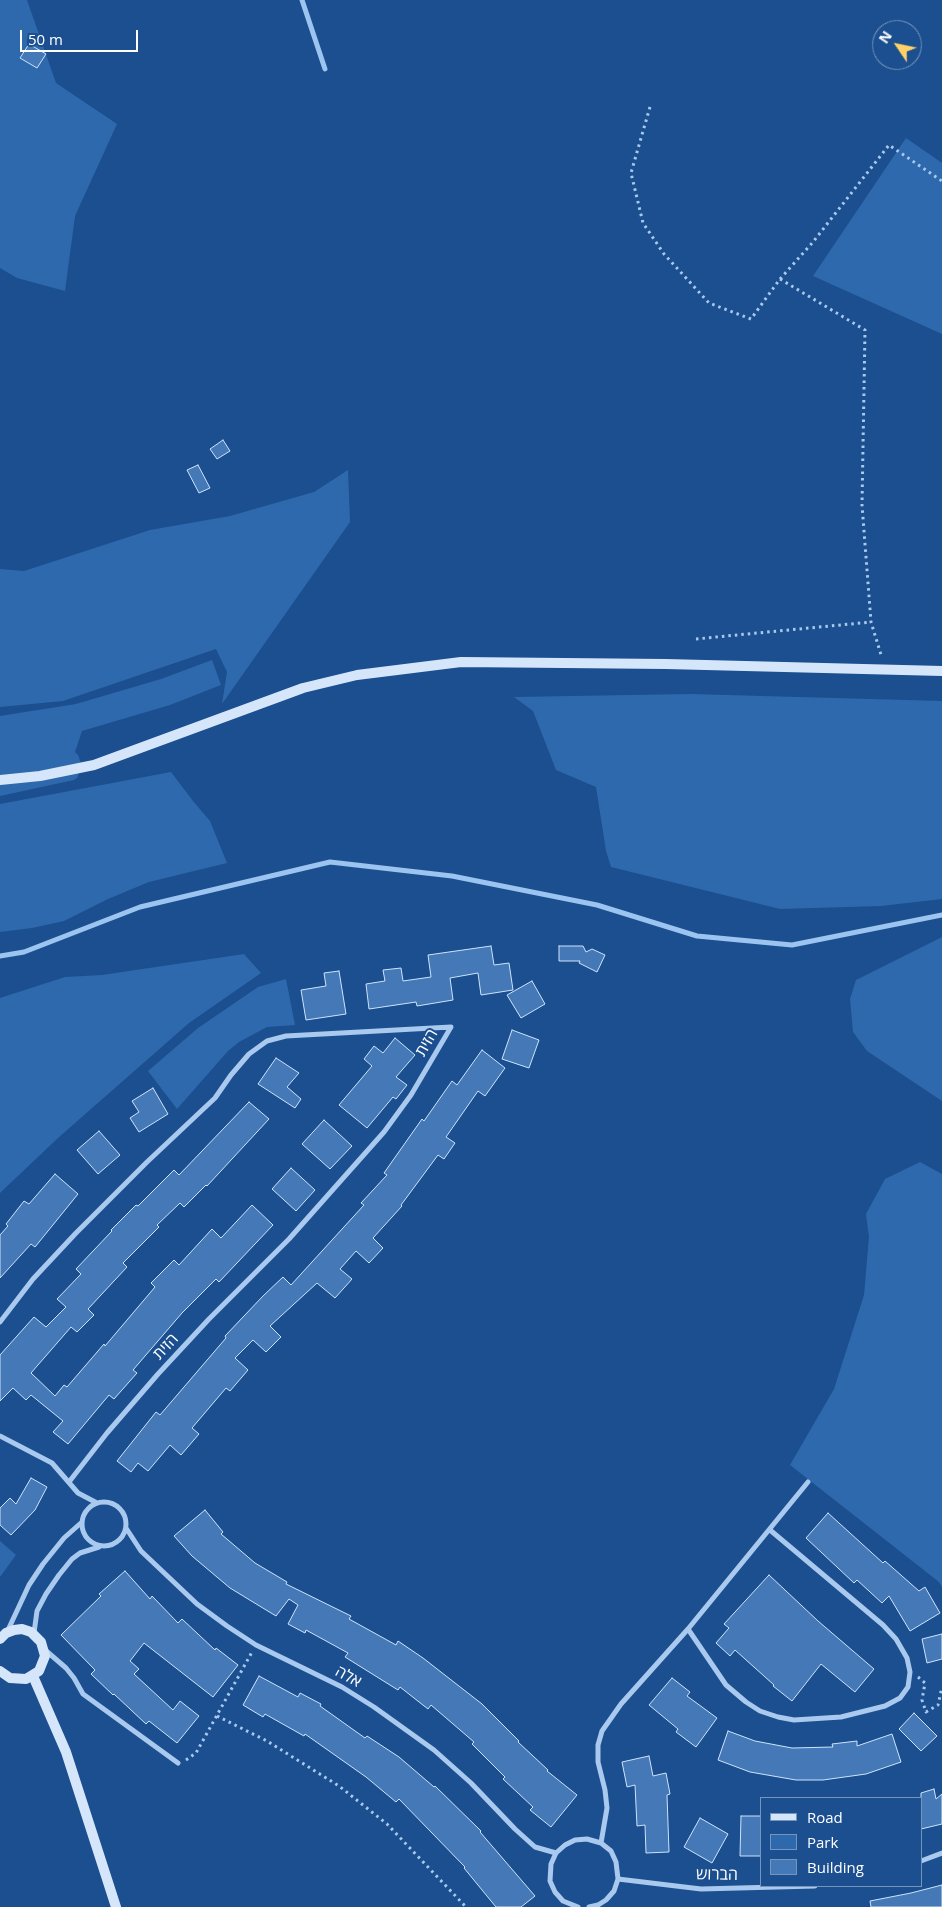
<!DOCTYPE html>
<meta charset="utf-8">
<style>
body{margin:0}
#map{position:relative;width:942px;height:1907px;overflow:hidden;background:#1b4f8f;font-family:"Open Sans",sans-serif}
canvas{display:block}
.legend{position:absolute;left:760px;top:1797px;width:162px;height:90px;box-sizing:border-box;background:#1b4f8f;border:1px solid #7695bc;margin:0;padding:6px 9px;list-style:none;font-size:15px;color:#fff}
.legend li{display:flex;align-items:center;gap:10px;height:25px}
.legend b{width:25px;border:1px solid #7695bc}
.north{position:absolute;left:872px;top:20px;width:50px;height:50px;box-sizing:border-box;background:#1b4f8f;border:1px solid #7695bc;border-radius:50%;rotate:304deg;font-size:14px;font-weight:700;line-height:20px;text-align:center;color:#fff}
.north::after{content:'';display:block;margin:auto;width:18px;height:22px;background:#ffd166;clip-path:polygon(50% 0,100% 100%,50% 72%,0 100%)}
.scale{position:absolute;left:20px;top:30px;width:118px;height:22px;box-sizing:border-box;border:2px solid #fff;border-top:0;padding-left:6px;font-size:15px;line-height:18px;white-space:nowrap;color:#fff;-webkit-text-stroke:4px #1b4f8f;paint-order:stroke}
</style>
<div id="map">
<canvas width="942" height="1907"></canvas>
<ul class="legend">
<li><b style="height:6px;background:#d6e6fa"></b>Road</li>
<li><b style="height:14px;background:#2e69ad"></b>Park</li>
<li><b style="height:14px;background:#4478b7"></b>Building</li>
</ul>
<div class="north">N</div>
<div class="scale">50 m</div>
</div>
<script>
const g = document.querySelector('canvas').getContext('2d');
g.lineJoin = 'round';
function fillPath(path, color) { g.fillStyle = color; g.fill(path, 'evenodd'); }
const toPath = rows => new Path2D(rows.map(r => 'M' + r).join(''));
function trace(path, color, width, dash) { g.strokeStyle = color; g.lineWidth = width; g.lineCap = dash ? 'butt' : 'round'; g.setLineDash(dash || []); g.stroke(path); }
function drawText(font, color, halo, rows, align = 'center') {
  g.font = font + ' "Open Sans","Noto Sans Hebrew",sans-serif'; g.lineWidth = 4; g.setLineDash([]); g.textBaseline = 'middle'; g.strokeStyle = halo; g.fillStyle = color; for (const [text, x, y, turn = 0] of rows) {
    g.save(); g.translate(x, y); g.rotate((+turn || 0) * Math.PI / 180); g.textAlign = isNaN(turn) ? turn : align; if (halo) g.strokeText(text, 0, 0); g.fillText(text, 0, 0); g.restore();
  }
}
const green = toPath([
 [0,0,27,0,56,83,117,124,75,216,65,291,17,278,0,268],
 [906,138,942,163,942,334,813,276],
 [348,470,350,522,222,704,227,672,216,649,63,701,0,707,0,569,24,571,150,530,230,516,314,492],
 [212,660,221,685,170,705,82,731,75,752,78,755,82,766,77,778,74,780,0,796,0,716,76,704,161,679],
 [690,694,942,701,942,899,881,906,780,909,611,867,606,851,596,787,556,770,533,711,514,697],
 [171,772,193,801,210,821,227,863,149,882,108,899,64,921,32,928,0,932,0,804],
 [942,937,942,1101,867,1051,853,1032,850,999,856,980],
 [244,954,261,973,189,1023,58,1138,0,1193,0,998,65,977,102,975],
 [286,979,295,1025,267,1027,239,1042,228,1051,177,1109,148,1071,198,1028,258,987],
 [920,1162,942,1174,942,1587,939,1582,790,1465,834,1389,864,1295,869,1237,866,1214,885,1179],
 [0,1541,16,1555,0,1577]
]);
const stream = toPath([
 [302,0,325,69],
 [0,956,24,952,140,907,330,862,452,876,597,905,697,936,792,945,942,915]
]);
const building = toPath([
 [29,44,46,54,37,68,20,58,29,44],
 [223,440,230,451,217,459,210,449,223,440],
 [198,465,210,488,199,493,187,470,198,465],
 [491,946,494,965,509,963,513,990,481,995,478,973,450,978,453,1000,417,1006,416,1002,369,1009,366,984,385,981,383,970,401,968,403,981,431,977,428,955,491,946],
 [559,946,583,946,586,952,592,949,605,955,597,972,579,963,580,961,559,961,559,946],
 [339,971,346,1014,306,1020,301,990,326,986,324,973,339,971],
 [532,981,545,1004,521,1018,507,995,532,981],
 [512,1030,539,1040,529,1068,502,1059,512,1030],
 [395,1038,415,1055,396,1077,407,1085,396,1099,393,1097,367,1128,339,1105,372,1066,364,1059,374,1046,383,1053,395,1038],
 [482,1050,505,1068,485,1096,478,1091,446,1137,455,1143,444,1159,438,1155,401,1205,402,1206,373,1238,383,1248,369,1263,356,1251,340,1269,352,1279,335,1298,317,1283,270,1326,281,1337,266,1352,253,1340,235,1358,248,1370,230,1391,226,1388,192,1428,199,1434,181,1455,170,1445,148,1471,138,1463,131,1472,117,1461,156,1412,160,1415,226,1338,225,1336,263,1296,283,1277,291,1285,364,1205,361,1203,387,1175,384,1173,422,1119,424,1121,452,1081,457,1085,482,1050],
 [276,1058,299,1073,287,1087,301,1099,295,1108,258,1084,276,1058],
 [153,1088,168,1114,139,1132,130,1118,139,1112,132,1101,153,1088],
 [249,1102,269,1119,207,1186,206,1185,184,1207,180,1203,157,1225,159,1227,123,1263,127,1267,88,1309,94,1315,77,1332,71,1327,31,1373,55,1396,64,1385,67,1387,104,1344,105,1346,155,1287,151,1283,174,1260,179,1265,212,1229,221,1238,252,1205,273,1225,219,1282,216,1279,182,1313,133,1370,137,1373,114,1399,109,1395,68,1444,53,1432,63,1421,31,1395,26,1400,13,1388,0,1401,0,1355,34,1317,46,1327,66,1307,57,1299,81,1274,76,1269,112,1231,111,1230,136,1205,138,1206,174,1170,179,1175,249,1102],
 [324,1120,352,1146,330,1169,302,1144,324,1120],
 [99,1131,120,1155,98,1174,77,1150,99,1131],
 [291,1168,315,1190,296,1211,272,1189,291,1168],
 [55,1174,78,1194,35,1247,31,1244,0,1278,0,1235,8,1226,6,1224,24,1201,29,1204,55,1174],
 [31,1478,47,1487,35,1510,11,1535,0,1525,0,1508,10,1498,16,1504,31,1478],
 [205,1510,223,1532,221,1534,255,1563,287,1582,286,1584,351,1616,349,1619,396,1645,398,1641,423,1658,482,1704,519,1741,518,1742,548,1770,547,1771,577,1795,551,1827,530,1810,533,1807,503,1779,505,1777,472,1744,474,1742,431,1705,428,1709,400,1687,398,1690,345,1657,348,1653,306,1630,305,1633,288,1624,298,1605,289,1599,276,1616,230,1588,192,1556,174,1536,205,1510],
 [828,1513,883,1563,885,1561,919,1591,925,1587,940,1613,910,1631,889,1596,882,1603,857,1580,854,1583,806,1538,828,1513],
 [125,1571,150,1599,152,1596,178,1623,182,1619,215,1650,216,1648,238,1665,213,1697,144,1643,130,1661,139,1669,134,1674,173,1710,180,1701,199,1716,177,1743,149,1721,146,1724,114,1694,113,1695,91,1674,95,1670,61,1635,101,1596,99,1594,125,1571],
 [769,1575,818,1621,874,1669,855,1692,821,1664,792,1701,773,1686,774,1685,735,1650,730,1656,716,1643,729,1628,724,1624,769,1575],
 [942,1634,942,1659,927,1663,922,1639,942,1634],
 [259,1676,298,1697,300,1693,321,1704,320,1706,365,1738,367,1736,399,1757,434,1787,435,1786,481,1831,480,1832,535,1896,521,1907,496,1907,464,1868,465,1867,399,1799,396,1802,366,1777,305,1734,304,1736,265,1714,263,1717,243,1705,259,1676],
 [672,1678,690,1692,687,1696,717,1718,696,1747,676,1732,678,1729,649,1705,672,1678],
 [914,1713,937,1736,921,1751,899,1729,914,1713],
 [728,1731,755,1741,792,1748,833,1747,832,1744,857,1741,857,1746,892,1734,901,1762,866,1774,823,1780,796,1780,750,1772,718,1760,728,1731],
 [649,1756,653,1776,666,1773,670,1794,667,1795,669,1852,646,1853,645,1825,637,1826,635,1785,627,1787,622,1762,649,1756],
 [934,1789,936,1799,942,1794,942,1824,921,1829,921,1793,934,1789],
 [741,1816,761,1816,761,1856,740,1856,741,1816],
 [700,1818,728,1834,712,1863,684,1847,700,1818],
 [942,1885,942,1907,871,1907,870,1901,911,1893,942,1885]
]);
const path = toPath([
 [650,107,631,173,643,223,664,254,709,303,751,319,780,279,865,330,862,505,871,622,882,658],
 [780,279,813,242,889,145,942,181],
 [696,639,871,622],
 [918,1677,925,1683,922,1700,926,1712,938,1705,942,1687],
 [217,1716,267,1741,339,1786,387,1824,466,1907],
 [186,1760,196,1753,252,1652]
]);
const street = toPath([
 [0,1322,33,1279,76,1233,147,1162,215,1098,231,1075,249,1054,267,1041,286,1036,451,1027,411,1095,384,1132,289,1239,209,1319,158,1374,107,1433,69,1482],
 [0,1436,52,1463,78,1493,97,1503],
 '82 1524a22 22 0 1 1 44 0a22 22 0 1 1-44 0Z',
 [126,1528,141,1551,197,1604,227,1626,256,1645,342,1687,374,1707,434,1750,471,1783,515,1829,535,1847,556,1853],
 [688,1629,726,1685,746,1702,760,1711,778,1717,794,1720,841,1717,885,1706,900,1698,908,1687,910,1672,907,1658,896,1639,883,1625,770,1530],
 [8,1630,29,1585,43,1564,64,1538,82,1522],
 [34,1633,37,1611,46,1594,59,1575,72,1559,80,1553,99,1547],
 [44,1649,66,1668,74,1678,83,1694,178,1763],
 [601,1843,607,1808,605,1790,598,1762,598,1745,602,1731,621,1704,688,1629,808,1482],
 [921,1861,942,1853],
 [618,1879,701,1889,815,1886],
 [578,1907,563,1901,555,1892,550,1881,551,1864,556,1853,565,1845,575,1840,587,1839,601,1843,611,1851,616,1862,618,1879,614,1891,606,1900,598,1905,589,1907]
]);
const secondary = toPath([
 [0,780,40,776,94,765,303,688,357,675,461,662,666,664,942,671],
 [0,1639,6,1633,14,1630,22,1629,31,1632,41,1642,45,1656,39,1671,26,1679,10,1678,0,1671],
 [33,1676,66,1752,116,1907]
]);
const streetNames = [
 ["הזית",427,1043,-60],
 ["הזית",166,1347,-47],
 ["אלה",348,1677,29],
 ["הברוש",717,1875,1]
];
fillPath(green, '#2e69ad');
trace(stream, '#9cc4f0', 5);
fillPath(building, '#4478b7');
trace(building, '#cfe3fa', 1);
trace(path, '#a9c9ee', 3, [2.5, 4]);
trace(street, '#a9c9ee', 5);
trace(secondary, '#d6e6fa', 10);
drawText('16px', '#fff', '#1b4f8f', streetNames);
</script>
